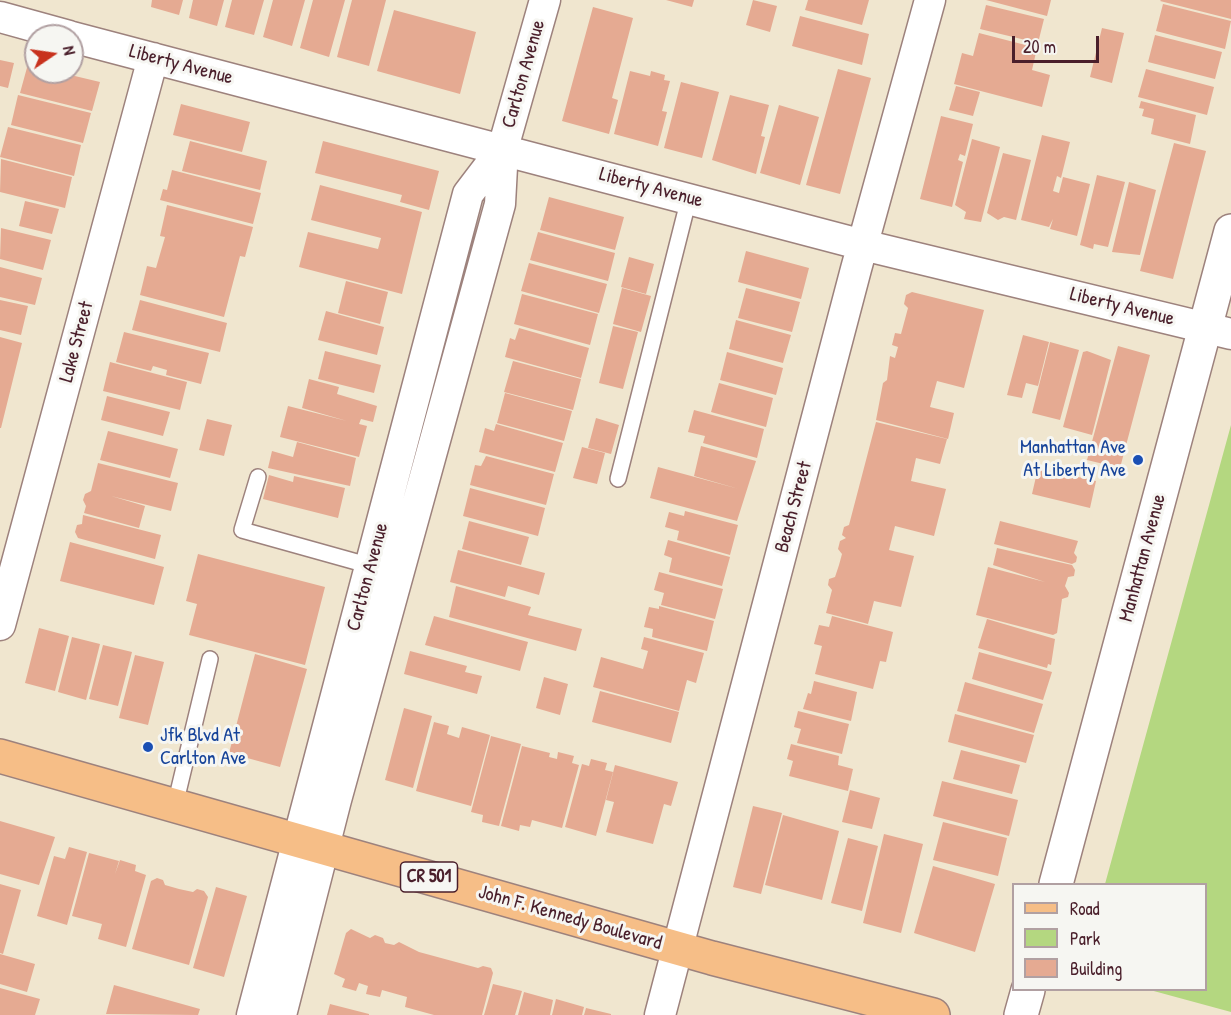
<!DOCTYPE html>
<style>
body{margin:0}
#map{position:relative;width:1231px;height:1015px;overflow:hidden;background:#f0e6cf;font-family:"Patrick Hand",sans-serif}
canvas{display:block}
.legend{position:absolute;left:1012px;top:883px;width:195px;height:108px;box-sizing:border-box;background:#f6f6f2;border:2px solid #b1a0a2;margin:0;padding:8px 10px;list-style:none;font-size:18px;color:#4a1f2b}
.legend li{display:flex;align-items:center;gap:12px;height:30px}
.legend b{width:30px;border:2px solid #b1a0a2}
.north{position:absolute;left:24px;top:24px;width:60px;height:60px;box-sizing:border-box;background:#f6f6f2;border:2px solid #b1a0a2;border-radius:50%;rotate:77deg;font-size:16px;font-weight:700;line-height:24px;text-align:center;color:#4a1f2b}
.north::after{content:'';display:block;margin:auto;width:21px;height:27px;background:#c8321e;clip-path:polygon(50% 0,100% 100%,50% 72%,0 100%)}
.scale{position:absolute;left:1012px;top:36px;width:87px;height:27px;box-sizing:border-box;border:3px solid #4a1f2b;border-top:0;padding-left:8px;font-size:18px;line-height:21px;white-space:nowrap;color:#4a1f2b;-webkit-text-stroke:4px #f6f6f2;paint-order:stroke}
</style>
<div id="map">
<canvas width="1231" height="1015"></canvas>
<ul class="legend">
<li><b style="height:8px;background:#f6be87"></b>Road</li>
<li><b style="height:16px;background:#b4d780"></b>Park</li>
<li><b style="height:16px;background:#e5aa92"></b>Building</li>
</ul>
<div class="north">N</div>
<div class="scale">20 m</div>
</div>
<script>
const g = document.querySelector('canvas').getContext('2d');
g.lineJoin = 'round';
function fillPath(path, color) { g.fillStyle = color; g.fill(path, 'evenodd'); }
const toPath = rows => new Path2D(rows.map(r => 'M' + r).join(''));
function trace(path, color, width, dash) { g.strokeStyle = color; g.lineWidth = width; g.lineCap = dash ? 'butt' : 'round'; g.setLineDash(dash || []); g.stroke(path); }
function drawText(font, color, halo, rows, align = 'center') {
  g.font = font + ' "Patrick Hand",sans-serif'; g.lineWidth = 6; g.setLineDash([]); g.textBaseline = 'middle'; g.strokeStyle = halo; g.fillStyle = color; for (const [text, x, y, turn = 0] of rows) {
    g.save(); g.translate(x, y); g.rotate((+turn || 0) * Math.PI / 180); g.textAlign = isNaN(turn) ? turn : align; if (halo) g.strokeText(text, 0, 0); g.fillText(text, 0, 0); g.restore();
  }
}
const green = toPath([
 [1231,425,1231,1012,1150,990,1206,990,1206,884,1105,884]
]);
const building = toPath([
 [152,0,183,0,179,15,151,7],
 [193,0,224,0,217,26,189,18],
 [232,0,264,0,254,35,225,27],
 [273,0,305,0,292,46,263,37],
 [313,0,345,0,329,57,300,48],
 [352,0,386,0,369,66,337,57],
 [666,0,694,0,692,7],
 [753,0,777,6,770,32,746,25],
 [808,0,869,0,862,25,805,10],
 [986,0,1051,0,1047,16],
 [1161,0,1231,0,1231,19,1160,1],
 [1163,4,1231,21,1225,49,1156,31],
 [986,5,1044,19,1038,43,980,29],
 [593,7,633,18,612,98,618,100,609,134,562,121],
 [394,10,476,32,460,94,377,71],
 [800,16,869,34,862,65,792,46],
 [1102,28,1124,33,1112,83,1090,77],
 [979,33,1037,48,1032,70,1050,75,1042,107,954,84,962,53,973,56],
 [1155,35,1222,52,1215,79,1148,62],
 [0,60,14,63,8,88,0,86],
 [28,64,36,67,36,72,58,72,100,82,92,111,20,93],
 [838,69,871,78,840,194,806,185],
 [1146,69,1214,87,1207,115,1138,97],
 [630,71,650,76,651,71,665,75,664,80,670,81,662,111,667,112,658,146,614,134],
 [681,82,719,92,702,158,664,148],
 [956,86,980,92,973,116,949,110],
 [18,95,91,113,83,143,11,125],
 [730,95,769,105,761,136,765,137,756,174,712,160],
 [1141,101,1196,115,1190,144,1151,134,1154,119,1142,116,1144,109,1139,108],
 [181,104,250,122,242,152,173,135],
 [779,105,819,117,800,185,760,173],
 [941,116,973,124,965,156,960,154,958,160,963,162,952,207,920,199],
 [8,127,81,145,74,176,0,157],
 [1042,135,1070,142,1061,178,1057,176,1053,191,1059,193,1063,177,1090,184,1077,236,1050,229,1053,219,1049,227,1021,220],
 [972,139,1000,147,981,222,964,219,966,212,955,205],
 [190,141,267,161,260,190,182,171],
 [323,141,439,171,429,210,400,202,402,195,315,173],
 [1174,143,1206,151,1173,279,1140,271],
 [1003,153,1031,160,1016,220,1004,217,998,220,987,213],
 [1,159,72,177,65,208,0,192],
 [172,170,261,193,253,224,160,200,163,189,167,190],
 [1097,175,1125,182,1108,247,1094,244,1093,249,1080,245],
 [1129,182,1156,190,1140,255,1112,252],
 [320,185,422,212,402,294,299,267,308,232,378,249,381,238,311,220],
 [549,197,624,217,615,250,540,230],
 [25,201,59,209,52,234,19,226],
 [167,205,253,227,245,257,240,256,224,317,140,295,147,266,156,268,165,237,160,236],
 [1,228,51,240,43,270,0,259],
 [538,232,615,253,608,281,530,260],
 [746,251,809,268,801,299,738,282],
 [629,257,654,264,646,294,621,287],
 [529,263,607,284,599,313,521,291],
 [0,267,42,278,35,305,0,297],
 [346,281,388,292,380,324,338,313],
 [622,288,651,296,641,332,613,324],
 [746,288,800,302,792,332,738,318],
 [912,292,984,310,964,388,937,381,930,407,954,413,948,439,876,420,883,383,887,380,890,356,895,358,898,347,892,345,895,333,901,334,908,308,904,304,906,295],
 [522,294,598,314,590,345,514,324],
 [0,300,28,306,21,335,0,330],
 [140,300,227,323,220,352,132,330],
 [326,311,384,327,377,355,318,340],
 [736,320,791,335,783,363,729,349],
 [613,326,638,332,623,389,599,383],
 [519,328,589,348,581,378,505,357,510,338,515,340],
 [124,332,209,353,201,384,166,375,167,370,153,366,151,371,116,362],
 [1023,335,1049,342,1038,386,1026,383,1022,398,1007,395],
 [0,337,22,343,1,428,0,428],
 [1050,342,1079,350,1060,420,1032,413],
 [1118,346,1150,355,1120,468,1087,460],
 [325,351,381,365,374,393,318,379],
 [1087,351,1111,360,1092,435,1063,427,1083,352],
 [727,352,783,368,776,395,720,380],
 [513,361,581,379,573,410,504,392],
 [110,362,187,382,180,410,103,391],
 [309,379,339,387,337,394,377,406,373,422,361,419,359,424,367,426,359,457,280,437,288,406,347,421,302,408],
 [719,383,773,398,766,427,711,412],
 [505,393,572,411,564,441,497,423],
 [107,396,170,412,163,436,101,420],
 [694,410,764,429,757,458,703,443,705,436,688,432],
 [596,418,619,425,611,454,588,448],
 [207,419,232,425,224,456,199,450],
 [876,422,947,439,940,464,916,458,911,481,946,489,934,536,895,526,889,550,914,556,901,607,874,601,868,624,826,613,832,590,828,585,829,579,835,577,839,565,842,554,838,549,840,541,846,538,842,535,844,527,849,525],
 [496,424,563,443,555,472,479,452,485,428,494,431],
 [108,431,178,449,170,478,100,460],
 [297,442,356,458,350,486,268,468,272,451,293,457],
 [701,446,756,461,737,521,650,498,658,467,739,489,694,476],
 [582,447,605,453,597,484,573,478],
 [486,456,554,474,546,505,470,485,475,465,481,466],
 [98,463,178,483,171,511,111,496,145,506,139,528,84,513,86,506,83,500,85,494,91,491],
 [1038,468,1096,481,1090,508,1032,494],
 [269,475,293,482,294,476,345,488,338,518,263,499],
 [470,488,545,508,538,536,463,516],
 [685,511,738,525,730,555,677,540,679,531,665,527,669,512,684,516],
 [83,515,161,535,155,559,78,538,75,532,77,525,82,524],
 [469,521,529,537,521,565,462,549],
 [1000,521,1078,541,1074,553,1077,557,1076,562,1072,564,994,544],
 [668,540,730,557,722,586,669,572,672,558,664,555],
 [70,542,164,567,154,605,60,581],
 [997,548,1072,565,1075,570,1074,576,1068,577,1065,586,1069,593,1068,597,1062,599,1057,633,1053,635,976,615,988,567,1045,582,993,565],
 [458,550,545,573,539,595,508,586,505,597,450,582],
 [198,554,325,587,305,665,189,635,197,604,186,601],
 [659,572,723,589,715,619,661,605,664,593,654,590],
 [456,586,531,607,528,615,582,629,576,651,449,617],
 [659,606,714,621,707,651,652,637,653,629,644,627,649,607,659,609],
 [434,616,528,642,520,671,425,645],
 [832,616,893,632,886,662,880,661,873,689,815,674,822,646,814,644,819,625,829,627],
 [987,619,1055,639,1051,665,1048,664,1047,668,978,648],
 [39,628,69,636,55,691,25,683],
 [72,637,100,644,86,700,58,692],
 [644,637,704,653,696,683,687,680,679,711,593,687,601,657,643,669,648,651,641,649],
 [103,645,132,652,118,706,89,699],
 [410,651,467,666,465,672,482,676,477,694,404,674],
 [979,652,1052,672,1043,700,972,679],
 [255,654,307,669,280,767,229,753],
 [135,655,164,662,148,725,119,718],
 [544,677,568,684,560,715,536,708],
 [814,681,857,692,851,721,803,709,808,693,811,694],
 [965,682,1043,704,1034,733,957,711],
 [600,691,679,712,671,743,592,722],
 [404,708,432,716,413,788,385,780],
 [798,711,849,724,842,754,797,743,801,729,794,727],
 [955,714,1034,735,1026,763,948,742],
 [434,722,449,726,447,734,459,738,462,727,490,735,471,806,416,791],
 [491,736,521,744,499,826,482,822,483,815,471,812],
 [791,744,839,756,838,765,853,769,848,791,789,776,793,761,787,759],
 [522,746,550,753,549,757,557,759,558,752,574,756,572,763,579,765,562,828,532,820,530,827,520,825,519,831,501,826],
 [961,750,1020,765,1012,794,953,779],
 [591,759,607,763,605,770,613,772,596,836,565,827,582,764,589,766],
 [615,765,678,782,671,806,664,804,653,844,606,832,614,802,606,800],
 [942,781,1018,800,1009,836,933,816],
 [850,790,880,798,872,829,842,822],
 [753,806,782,813,761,894,733,887],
 [783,815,839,831,822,900,765,885],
 [0,821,55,837,39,885,0,874],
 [943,822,1007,838,998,876,933,860],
 [884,834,923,844,901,933,863,923],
 [848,838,878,846,862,911,831,903],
 [69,847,87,852,67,925,37,916,54,856,65,859],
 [89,853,119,861,115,874,120,860,136,865,135,871,146,875,126,947,98,939,102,924,72,916],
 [933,866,995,884,975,952,914,933],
 [157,878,163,880,165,885,179,889,193,892,197,889,204,891,208,897,189,965,132,949,151,881],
 [0,884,21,890,3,954,0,953],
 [216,887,247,896,224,977,193,968],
 [351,929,370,938,375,935,383,938,385,943,394,945,399,942,419,952,478,968,483,966,491,968,493,973,482,1015,434,1015,405,1007,407,997,382,990,380,997,366,994,368,986,359,983,356,991,342,987,345,979,334,974,346,933],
 [0,954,35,964,27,992,0,984],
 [493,984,522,991,515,1015,484,1015],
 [114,985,200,1009,198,1015,106,1014],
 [0,988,40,999,35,1015,0,1015],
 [524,992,553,1000,550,1015,518,1015],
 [556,999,584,1007,582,1015,552,1015],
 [330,1004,369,1014,369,1015,327,1015],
 [586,1008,611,1014,611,1015,584,1015]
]);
const service = toPath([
 [258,477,242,530,371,566],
 [618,479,689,198],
 [175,805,210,659]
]);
const minor = toPath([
 [0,17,69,36],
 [72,37,863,245,1231,334],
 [0,625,153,58],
 [252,1015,468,194,503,148],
 [281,1015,336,800,500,204,503,148,545,0],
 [660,1015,856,269,930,0]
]);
const tertiary = toPath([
 [1056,884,1231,231],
 [1021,1015,1028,990]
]);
const primary = toPath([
 [0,756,712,958,933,1015]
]);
const markers = [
 [1138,460,6,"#1a4fb4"],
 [148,747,6,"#1a4fb4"]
];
const shields = [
 [429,877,57]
];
const shieldNames = [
 ["CR 501",429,877]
];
const streetNames = [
 ["Liberty Avenue",181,65,15],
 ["Carlton Avenue",524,74,-74],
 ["Liberty Avenue",651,188,15],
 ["Liberty Avenue",1122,307,14],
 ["Lake Street",77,342,-75],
 ["Beach Street",794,507,-75],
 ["Manhattan Avenue",1143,558,-75],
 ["Carlton Avenue",368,577,-75],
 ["John F. Kennedy Boulevard",570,918,16]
];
const transitNames = [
 ["Manhattan Ave",1126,448],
 ["At Liberty Ave",1126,471],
 ["Jfk Blvd At",160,736,"left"],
 ["Carlton Ave",160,759,"left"]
];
fillPath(green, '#b4d780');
fillPath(building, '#e5aa92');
trace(service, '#9d827d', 18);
trace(minor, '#9d827d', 33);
trace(tertiary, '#9d827d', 36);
trace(primary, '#9d827d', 36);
trace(service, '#fff', 15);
trace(minor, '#fff', 30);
trace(tertiary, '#fff', 33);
trace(primary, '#f6be87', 33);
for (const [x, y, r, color] of markers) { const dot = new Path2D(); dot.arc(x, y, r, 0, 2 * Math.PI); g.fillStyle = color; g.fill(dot); trace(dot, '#f6f6f2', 2); }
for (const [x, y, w] of shields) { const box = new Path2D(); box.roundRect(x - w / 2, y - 15, w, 30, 4.5); g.fillStyle = '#f6f6f2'; g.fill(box); trace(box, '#4a1f2b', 1.5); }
drawText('bold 18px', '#4a1f2b', null, shieldNames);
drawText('20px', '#4a1f2b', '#f6f6f2', streetNames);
drawText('20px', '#164399', '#f6f6f2', transitNames, 'right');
</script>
